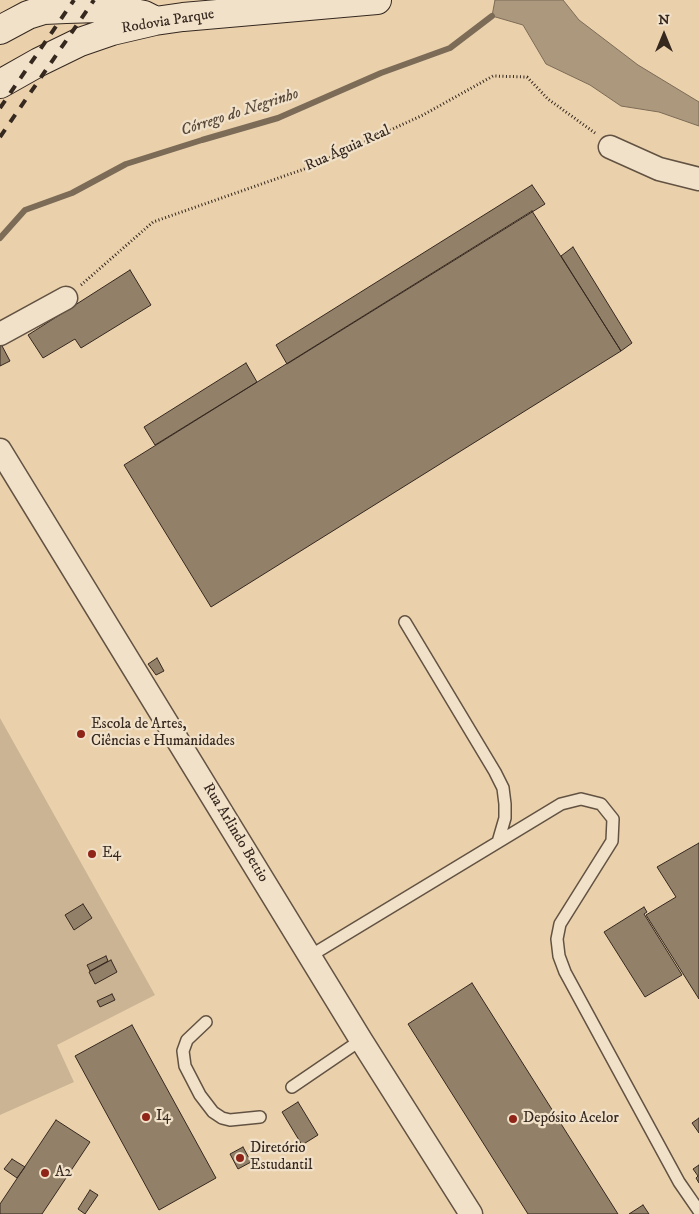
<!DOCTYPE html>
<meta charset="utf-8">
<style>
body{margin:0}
#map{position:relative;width:699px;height:1214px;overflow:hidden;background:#ead1ac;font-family:"IM FELL DW Pica",serif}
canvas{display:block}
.north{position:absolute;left:639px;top:10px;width:50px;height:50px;-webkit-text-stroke:4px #f1e1c9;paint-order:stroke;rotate:0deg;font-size:14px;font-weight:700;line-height:20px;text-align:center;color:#35281f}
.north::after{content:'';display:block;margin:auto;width:18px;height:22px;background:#35281f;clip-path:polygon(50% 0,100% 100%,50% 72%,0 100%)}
</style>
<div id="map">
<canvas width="699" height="1214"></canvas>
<div class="north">N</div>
</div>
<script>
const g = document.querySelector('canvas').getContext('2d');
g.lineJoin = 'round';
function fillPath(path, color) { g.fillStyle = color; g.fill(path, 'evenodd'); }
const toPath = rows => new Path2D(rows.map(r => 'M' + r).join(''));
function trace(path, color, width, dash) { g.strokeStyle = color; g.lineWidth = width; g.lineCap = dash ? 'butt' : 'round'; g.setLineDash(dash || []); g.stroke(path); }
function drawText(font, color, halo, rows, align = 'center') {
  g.font = font + ' "IM FELL DW Pica",serif'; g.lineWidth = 4.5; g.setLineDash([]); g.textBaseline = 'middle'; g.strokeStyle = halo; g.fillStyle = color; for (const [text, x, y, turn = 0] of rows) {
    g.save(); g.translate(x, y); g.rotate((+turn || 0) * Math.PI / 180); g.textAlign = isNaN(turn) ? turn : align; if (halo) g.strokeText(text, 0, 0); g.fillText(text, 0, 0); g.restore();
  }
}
const green = toPath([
 [0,718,155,995,57,1045,74,1082,0,1115]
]);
const water = toPath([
 [495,0,563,0,579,20,638,65,699,102,699,126,659,112,621,106,590,85,546,64,523,25,492,16,495,0]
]);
const stream = toPath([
 [0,238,25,210,72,193,126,164,202,140,278,118,381,73,450,48,492,16]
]);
const building = toPath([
 [532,185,545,204,287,364,276,345,532,185],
 [532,211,621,351,211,607,124,465,532,211],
 [573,247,632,343,621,351,561,256,573,247],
 [130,270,151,305,81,348,75,339,43,358,28,335,130,270],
 [1,344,10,361,0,366,0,345,1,344],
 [246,363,257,382,155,445,144,427,246,363],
 [157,658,164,671,156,675,148,664,157,658],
 [699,843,699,999,646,915,676,897,657,867,699,843],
 [83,904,92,918,74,930,65,915,83,904],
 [644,907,647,912,644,914,682,975,645,997,604,932,644,907],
 [106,956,108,961,90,971,87,965,106,956],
 [111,960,117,972,95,984,89,972,111,960],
 [472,983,618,1214,528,1214,408,1024,472,983],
 [112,994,115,1000,100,1007,97,1001,112,994],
 [132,1025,216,1178,159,1210,75,1056,132,1025],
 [298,1102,318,1135,302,1145,282,1112,298,1102],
 [699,1118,699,1133,692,1123,699,1118],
 [56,1120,90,1142,42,1214,0,1214,0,1204,56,1120],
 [243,1147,251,1162,238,1169,230,1154,243,1147],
 [12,1159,25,1167,17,1178,4,1169,12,1159],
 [699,1165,699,1183,696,1178,698,1176,693,1169,699,1165],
 [90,1190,98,1195,85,1214,78,1209,90,1190],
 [643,1205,649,1214,629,1214,643,1205]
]);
const path = toPath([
 [81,285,153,222,310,167,423,115,493,76,527,77,548,99,595,133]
]);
const lane = toPath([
 [405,622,495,772,503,788,505,804,505,818,498,842],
 [310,956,561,804,581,799,601,804,613,819,612,841,560,924,557,939,559,956,565,972,679,1182,699,1211],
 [206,1022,187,1040,183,1051,185,1066,200,1095,213,1112,222,1118,230,1120,260,1117],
 [292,1087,361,1040]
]);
const street = toPath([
 [610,147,659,169,699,179],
 [0,334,66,298],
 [0,450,361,1040,471,1214]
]);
const secondary = toPath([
 [0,30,28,15,44,10,66,9,99,8,119,10,144,15,154,20],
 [0,84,39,62,80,42,112,31,155,21,183,17,377,0]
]);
const rail = toPath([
 [0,108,74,0],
 [0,137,94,0]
]);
const markers = [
 [81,734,5,"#8f2418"],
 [92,854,5,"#8f2418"],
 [146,1117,5,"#8f2418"],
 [513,1119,5,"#8f2418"],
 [240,1158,5,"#8f2418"],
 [45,1173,5,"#8f2418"]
];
const streetNames = [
 ["Rodovia Parque",168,22,-9],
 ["Rua Águia Real",348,149,-24],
 ["Rua Arlindo Bettio",235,833,59]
];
const poiNames = [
 ["Escola de Artes,",91,725],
 ["Ciências e Humanidades",91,742],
 ["E4",102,854],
 ["I4",156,1117],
 ["Depósito Acelor",523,1119],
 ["Diretório",250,1149],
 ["Estudantil",250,1166],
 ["A2",55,1173]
];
const waterNames = [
 ["Córrego do Negrinho",240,113,-18]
];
fillPath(green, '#cbb494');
fillPath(water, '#ac987c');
trace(water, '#7c6b57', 1);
trace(stream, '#7c6b57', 6);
fillPath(building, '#938068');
trace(building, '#35281f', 1);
trace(lane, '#625242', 14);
trace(street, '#625242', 25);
trace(secondary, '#35281f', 30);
trace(path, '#35281f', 3, [1, 2.5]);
trace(lane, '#f1e1c9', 11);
trace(street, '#f1e1c9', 22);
trace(secondary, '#f1e1c9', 28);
trace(rail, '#35281f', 4, [9, 9]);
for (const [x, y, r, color] of markers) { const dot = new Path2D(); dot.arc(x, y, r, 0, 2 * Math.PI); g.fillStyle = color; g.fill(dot); trace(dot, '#f1e1c9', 2); }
drawText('15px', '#35281f', '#f1e1c9', streetNames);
drawText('15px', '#35281f', '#f1e1c9', poiNames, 'left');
drawText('italic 16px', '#594a3b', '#f1e1c9', waterNames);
</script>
